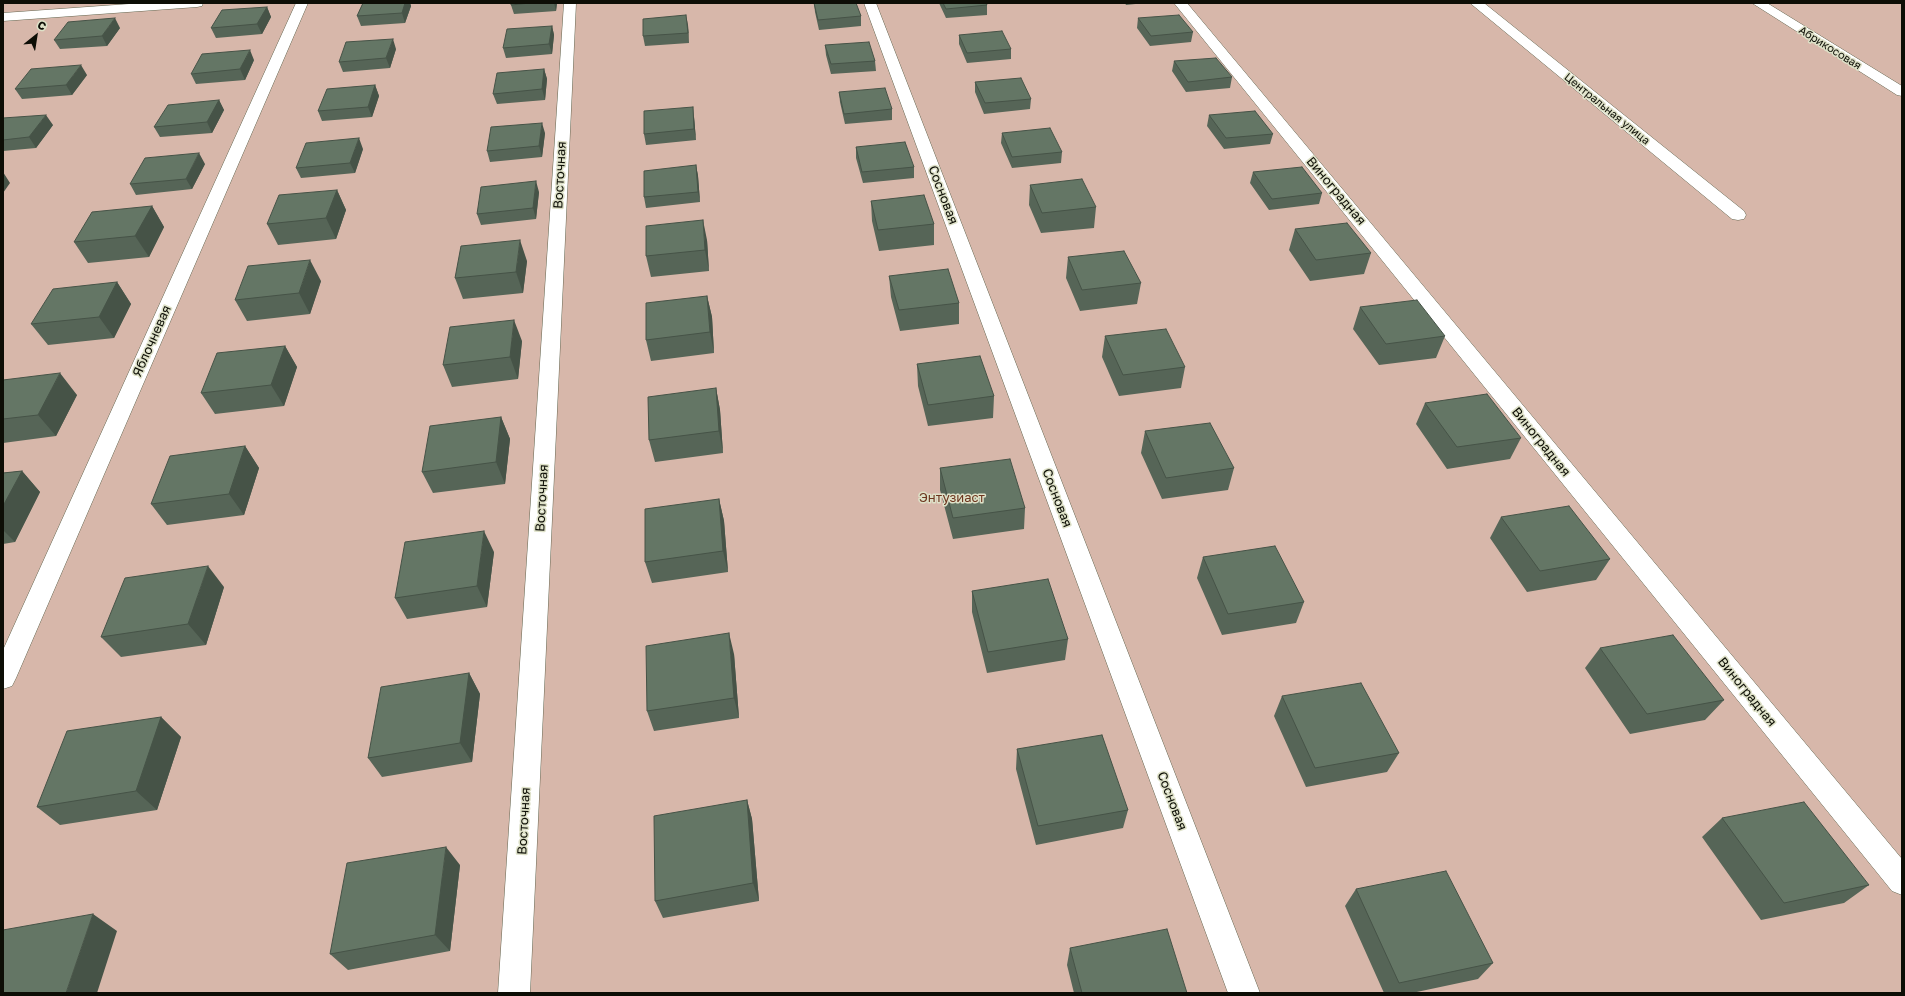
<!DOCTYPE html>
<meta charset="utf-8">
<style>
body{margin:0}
#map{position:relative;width:1905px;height:996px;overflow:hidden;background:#dee1c8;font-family:"Golos Text",sans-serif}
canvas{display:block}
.frame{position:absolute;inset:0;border:4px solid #0d0e06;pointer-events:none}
.north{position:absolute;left:16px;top:16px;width:40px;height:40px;-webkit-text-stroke:3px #dee1c8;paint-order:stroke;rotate:30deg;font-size:11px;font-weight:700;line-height:16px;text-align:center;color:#0d0e06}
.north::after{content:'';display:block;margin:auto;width:14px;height:18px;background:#0d0e06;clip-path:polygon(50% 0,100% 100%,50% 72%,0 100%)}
</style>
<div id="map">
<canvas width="1905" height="996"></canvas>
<div class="frame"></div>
<div class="north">С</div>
</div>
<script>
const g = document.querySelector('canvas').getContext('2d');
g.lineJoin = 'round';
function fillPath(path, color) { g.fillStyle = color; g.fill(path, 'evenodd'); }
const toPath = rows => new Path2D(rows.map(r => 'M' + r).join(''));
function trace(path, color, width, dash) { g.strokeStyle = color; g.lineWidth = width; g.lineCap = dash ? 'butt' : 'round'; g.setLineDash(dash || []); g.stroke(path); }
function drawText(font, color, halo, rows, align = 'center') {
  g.font = font + ' "Golos Text",sans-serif'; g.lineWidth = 3; g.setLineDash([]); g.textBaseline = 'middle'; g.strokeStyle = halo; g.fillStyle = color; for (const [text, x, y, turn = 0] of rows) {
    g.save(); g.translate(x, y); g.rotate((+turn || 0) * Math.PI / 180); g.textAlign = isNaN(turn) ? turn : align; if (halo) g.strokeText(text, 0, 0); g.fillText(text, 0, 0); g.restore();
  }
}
const green = toPath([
 [3,3,1902,3,1902,993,3,993]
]);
const minor = toPath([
 [143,3,203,3,202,6,197,7,3,21,3,13,143,3],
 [296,3,308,3,16,678,12,686,3,689,3,650,296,3],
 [564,3,576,3,530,993,498,993,564,3],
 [864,3,876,3,1260,993,1228,993,864,3],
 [1174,3,1187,3,1902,859,1902,895,1892,891,1174,3],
 [1470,3,1484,3,1744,211,1746,215,1744,219,1738,220,1732,219,1470,3],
 [1752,3,1767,3,1902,86,1902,96,1897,95,1752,3]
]);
const wall = toPath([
 [363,3,410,3,411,6,405,23,361,26,357,16],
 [511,3,557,3,556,11,514,14,511,5],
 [814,3,861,16,861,26,819,30,815,12],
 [939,3,986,3,987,5,987,15,946,18],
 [1125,3,1145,3,1126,5],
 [267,7,271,17,262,34,216,38,211,28],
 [1138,18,1193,32,1191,42,1150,46,1137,28],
 [688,25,689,43,645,46,643,36],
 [552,26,554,35,552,54,506,58,503,48],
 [120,28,107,46,60,49,54,40],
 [959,35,1011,49,1011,59,967,63,959,44],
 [825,45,875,61,876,71,831,74,826,55],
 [396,49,390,68,343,72,339,62],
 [254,60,245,80,196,84,191,74],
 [1174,61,1232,77,1230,88,1186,92,1172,71],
 [544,69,547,79,545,100,497,104,493,94],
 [87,75,72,95,22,99,15,89],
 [975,82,1031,99,1030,109,984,114,975,92],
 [375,85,379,96,372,117,322,121,318,111],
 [839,92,892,109,892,120,845,124,840,102],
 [219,100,224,110,212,133,160,137,154,127],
 [1209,115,1273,134,1270,144,1224,149,1207,126],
 [694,117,696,140,646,145,644,134],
 [3,118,53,125,36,148,3,151],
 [545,133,542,157,490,162,487,151],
 [1002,133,1062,152,1061,163,1012,168,1001,143],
 [856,147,914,167,914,178,863,183,856,158],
 [363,149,355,173,301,178,296,168],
 [205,164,192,189,136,195,130,184],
 [696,165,698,176,700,202,646,208,644,197],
 [1253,172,1322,193,1319,204,1269,210,1250,183],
 [1030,185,1096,207,1094,228,1041,233,1029,205],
 [337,190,346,210,336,239,278,245,267,224],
 [539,192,536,219,481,225,477,214],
 [871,201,934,224,934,245,879,251,872,221],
 [152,206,164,227,149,257,88,263,74,242],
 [1295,229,1371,253,1364,274,1310,281,1289,250],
 [707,240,709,271,651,277,646,256],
 [1068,257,1141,283,1137,304,1080,311,1066,278],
 [527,261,523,293,463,299,455,278],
 [889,276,959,303,959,324,900,331,891,297],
 [321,281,310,314,247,321,235,300],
 [117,282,131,304,114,338,48,345,31,324],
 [707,296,712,317,714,353,651,361,646,340],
 [1360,307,1445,336,1436,358,1379,365,1353,329],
 [1105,336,1185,367,1181,388,1119,396,1102,357],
 [522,341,518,379,452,387,443,365],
 [285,346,297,367,284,406,215,414,201,393],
 [917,364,994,396,993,418,928,426,918,386],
 [3,380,77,395,56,436,3,443],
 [716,388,720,410,723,453,655,462,649,440],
 [1425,403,1521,438,1510,459,1447,469,1416,424],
 [501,417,510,439,505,484,433,493,422,472],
 [1145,431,1234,468,1228,490,1162,499,1141,453],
 [245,446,259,468,244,515,167,525,151,504],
 [940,468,1025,508,1024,529,953,539,940,490],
 [22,471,40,492,15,542,3,544,3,473],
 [719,499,724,521,728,572,652,583,645,562],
 [1501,517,1610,559,1596,580,1527,592,1490,538],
 [494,552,487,607,407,619,395,598],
 [1203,557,1304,602,1296,623,1222,635,1197,578],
 [224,587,206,645,121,657,101,637],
 [972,591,1068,639,1065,660,987,673,972,612],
 [1600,648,1724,700,1705,720,1630,734,1585,668],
 [734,654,739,718,654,731,647,711],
 [469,673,480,694,472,762,382,777,368,758],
 [1282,696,1399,753,1387,772,1306,787,1274,716],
 [161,717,181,737,157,810,60,825,37,807],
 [1017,749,1128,810,1123,828,1036,845,1016,769],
 [747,800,752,819,759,901,663,918,655,901],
 [1722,818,1869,885,1844,903,1761,920,1702,837],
 [460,865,450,951,348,970,330,954],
 [1356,889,1493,963,1478,979,1412,993,1384,993,1345,906],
 [1070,948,1187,993,1074,993,1067,965]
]);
const shadedWall = toPath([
 [405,3,410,3,411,6,405,23,402,13],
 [554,3,557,3,556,11],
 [267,7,271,17,262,34,257,24],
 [686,15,688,25,689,43,688,33],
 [115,18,120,28,107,46,102,36],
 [552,26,554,35,552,54,549,44],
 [393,39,396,49,390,68,386,58],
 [250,50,254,60,245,80,240,69],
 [81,65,87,75,72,95,66,85],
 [544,69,547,79,545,100,542,89],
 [375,85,379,96,372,117,368,107],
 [219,100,224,110,212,133,207,122],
 [693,107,694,117,696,140,694,129],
 [46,115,53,125,36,148,29,137],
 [542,123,545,133,542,157,539,146],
 [359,138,363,149,355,173,350,163],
 [199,153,205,164,192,189,186,179],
 [696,165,698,176,700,202,698,192],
 [3,172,10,183,3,193],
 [536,181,539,192,536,219,533,208],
 [337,190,346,210,336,239,326,218],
 [152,206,164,227,149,257,135,236],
 [703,220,707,240,709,271,705,250],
 [520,240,527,261,523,293,516,272],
 [310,260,321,281,310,314,299,293],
 [117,282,131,304,114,338,99,317],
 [707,296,712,317,714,353,710,332],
 [514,320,522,341,518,379,510,357],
 [285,346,297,367,284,406,271,385],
 [60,373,77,395,56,436,38,415],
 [716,388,720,410,723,453,719,431],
 [501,417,510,439,505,484,496,462],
 [245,446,259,468,244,515,229,494],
 [22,471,40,492,15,542,3,530,3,506],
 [719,499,724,521,728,572,723,551],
 [484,531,494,552,487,607,477,586],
 [208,566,224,587,206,645,188,624],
 [729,633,734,654,739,718,734,698],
 [469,673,480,694,472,762,460,743],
 [161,717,181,737,157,810,136,791],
 [747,800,752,819,759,901,753,883],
 [446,847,460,865,450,951,435,935],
 [93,914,117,931,97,993,66,993]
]);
const building = toPath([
 [363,3,405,3,402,13,357,16,363,3],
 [511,3,530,3,511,5,511,3],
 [814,3,856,3,861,16,818,20,814,3],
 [943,3,986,3,987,5,946,9,943,3],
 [267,7,257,24,211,28,222,10,267,7],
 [686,15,688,33,643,36,643,19,686,15],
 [1179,15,1193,32,1151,36,1138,18,1179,15],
 [115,18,102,36,54,40,68,22,115,18],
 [552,26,549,44,503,48,507,29,552,26],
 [1002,31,1011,49,967,53,959,35,1002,31],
 [393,39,386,58,339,62,346,42,393,39],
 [869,42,875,61,831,64,825,45,869,42],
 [250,50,240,69,191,74,202,54,250,50],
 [1216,58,1232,77,1188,82,1174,61,1216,58],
 [81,65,66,85,15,89,31,69,81,65],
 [544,69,542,89,493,94,497,73,544,69],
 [1021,78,1031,99,985,103,975,82,1021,78],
 [375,85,368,107,318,111,327,89,375,85],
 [885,88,892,109,844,114,839,92,885,88],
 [219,100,207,122,154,127,168,105,219,100],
 [693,107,694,129,644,134,644,111,693,107],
 [1255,111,1273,134,1226,138,1209,115,1255,111],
 [46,115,29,137,3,140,3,118,46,115],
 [542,123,539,146,487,151,491,127,542,123],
 [1050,128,1062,152,1012,157,1002,133,1050,128],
 [359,138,350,163,296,168,306,143,359,138],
 [905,142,914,167,862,172,856,147,905,142],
 [199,153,186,179,130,184,145,158,199,153],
 [696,165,698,192,644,197,644,171,696,165],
 [1302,167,1322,193,1272,199,1253,172,1302,167],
 [1082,179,1096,207,1042,213,1030,185,1082,179],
 [536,181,533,208,477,214,481,187,536,181],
 [337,190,326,218,267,224,279,195,337,190],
 [924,195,934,224,878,230,871,201,924,195],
 [152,206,135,236,74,242,92,212,152,206],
 [703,220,705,250,646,256,646,226,703,220],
 [1347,223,1371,253,1316,260,1295,229,1347,223],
 [520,240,516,272,455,278,461,246,520,240],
 [1124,251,1141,283,1082,290,1068,257,1124,251],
 [310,260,299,293,235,300,248,266,310,260],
 [948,269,959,303,899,310,889,276,948,269],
 [117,282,99,317,31,324,53,289,117,282],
 [707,296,710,332,646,340,646,303,707,296],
 [1417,300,1445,336,1386,344,1360,307,1417,300],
 [514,320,510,357,443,365,450,327,514,320],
 [1166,329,1185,367,1123,375,1105,336,1166,329],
 [285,346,271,385,201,393,217,353,285,346],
 [980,356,994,396,928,405,917,364,980,356],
 [60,373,38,415,3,419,3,380,60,373],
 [716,388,719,431,649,440,648,397,716,388],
 [1487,394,1521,438,1457,447,1425,403,1487,394],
 [501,417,496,462,422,472,430,426,501,417],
 [1210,423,1234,468,1166,478,1145,431,1210,423],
 [245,446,229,494,151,504,170,456,245,446],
 [1010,459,1025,508,953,518,940,468,1010,459],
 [22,471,3,506,3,473,22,471],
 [719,499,723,551,645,562,645,509,719,499],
 [1569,506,1610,559,1540,571,1501,517,1569,506],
 [484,531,477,586,395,598,405,542,484,531],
 [1275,546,1304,602,1228,614,1203,557,1275,546],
 [208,566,188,624,101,637,125,578,208,566],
 [1048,579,1068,639,988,652,972,591,1048,579],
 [729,633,734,698,647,711,646,646,729,633],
 [1673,635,1724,700,1647,714,1600,648,1673,635],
 [469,673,460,743,368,758,381,687,469,673],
 [1361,683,1399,753,1315,768,1282,696,1361,683],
 [161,717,136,791,37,807,67,731,161,717],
 [1102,735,1128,810,1038,826,1017,749,1102,735],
 [747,800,753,883,655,901,654,816,747,800],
 [1804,802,1869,885,1784,903,1722,818,1804,802],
 [446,847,435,935,330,954,347,863,446,847],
 [1446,871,1493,963,1399,983,1356,889,1446,871],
 [93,914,66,993,3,993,3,930,93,914],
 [1167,929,1187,993,1082,993,1070,948,1167,929]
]);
const farStreetnames = [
 ["Абрикосовая",1830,48,32],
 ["Центральная улица",1607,109,39]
];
const streetNames = [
 ["Восточная",560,175,-87],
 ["Виноградная",1336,191,50],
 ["Сосновая",943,195,69],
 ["Яблочневая",152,341,-66],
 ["Виноградная",1541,442,51],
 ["Восточная",542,498,-87],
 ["Сосновая",1057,498,69],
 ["Виноградная",1747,692,51],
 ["Сосновая",1172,801,69],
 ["Восточная",524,821,-87]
];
const parkNames = [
 ["Энтузиаст",952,498]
];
fillPath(green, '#d7b7aa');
trace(minor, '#656751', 1);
fillPath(minor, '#fff');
fillPath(wall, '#566557');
fillPath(shadedWall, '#465347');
fillPath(building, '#647665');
trace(building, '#465347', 1);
drawText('11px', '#0d0e06', '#dee1c8', farStreetnames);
drawText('13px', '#0d0e06', '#dee1c8', streetNames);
drawText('13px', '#6d361f', '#dee1c8', parkNames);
</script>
